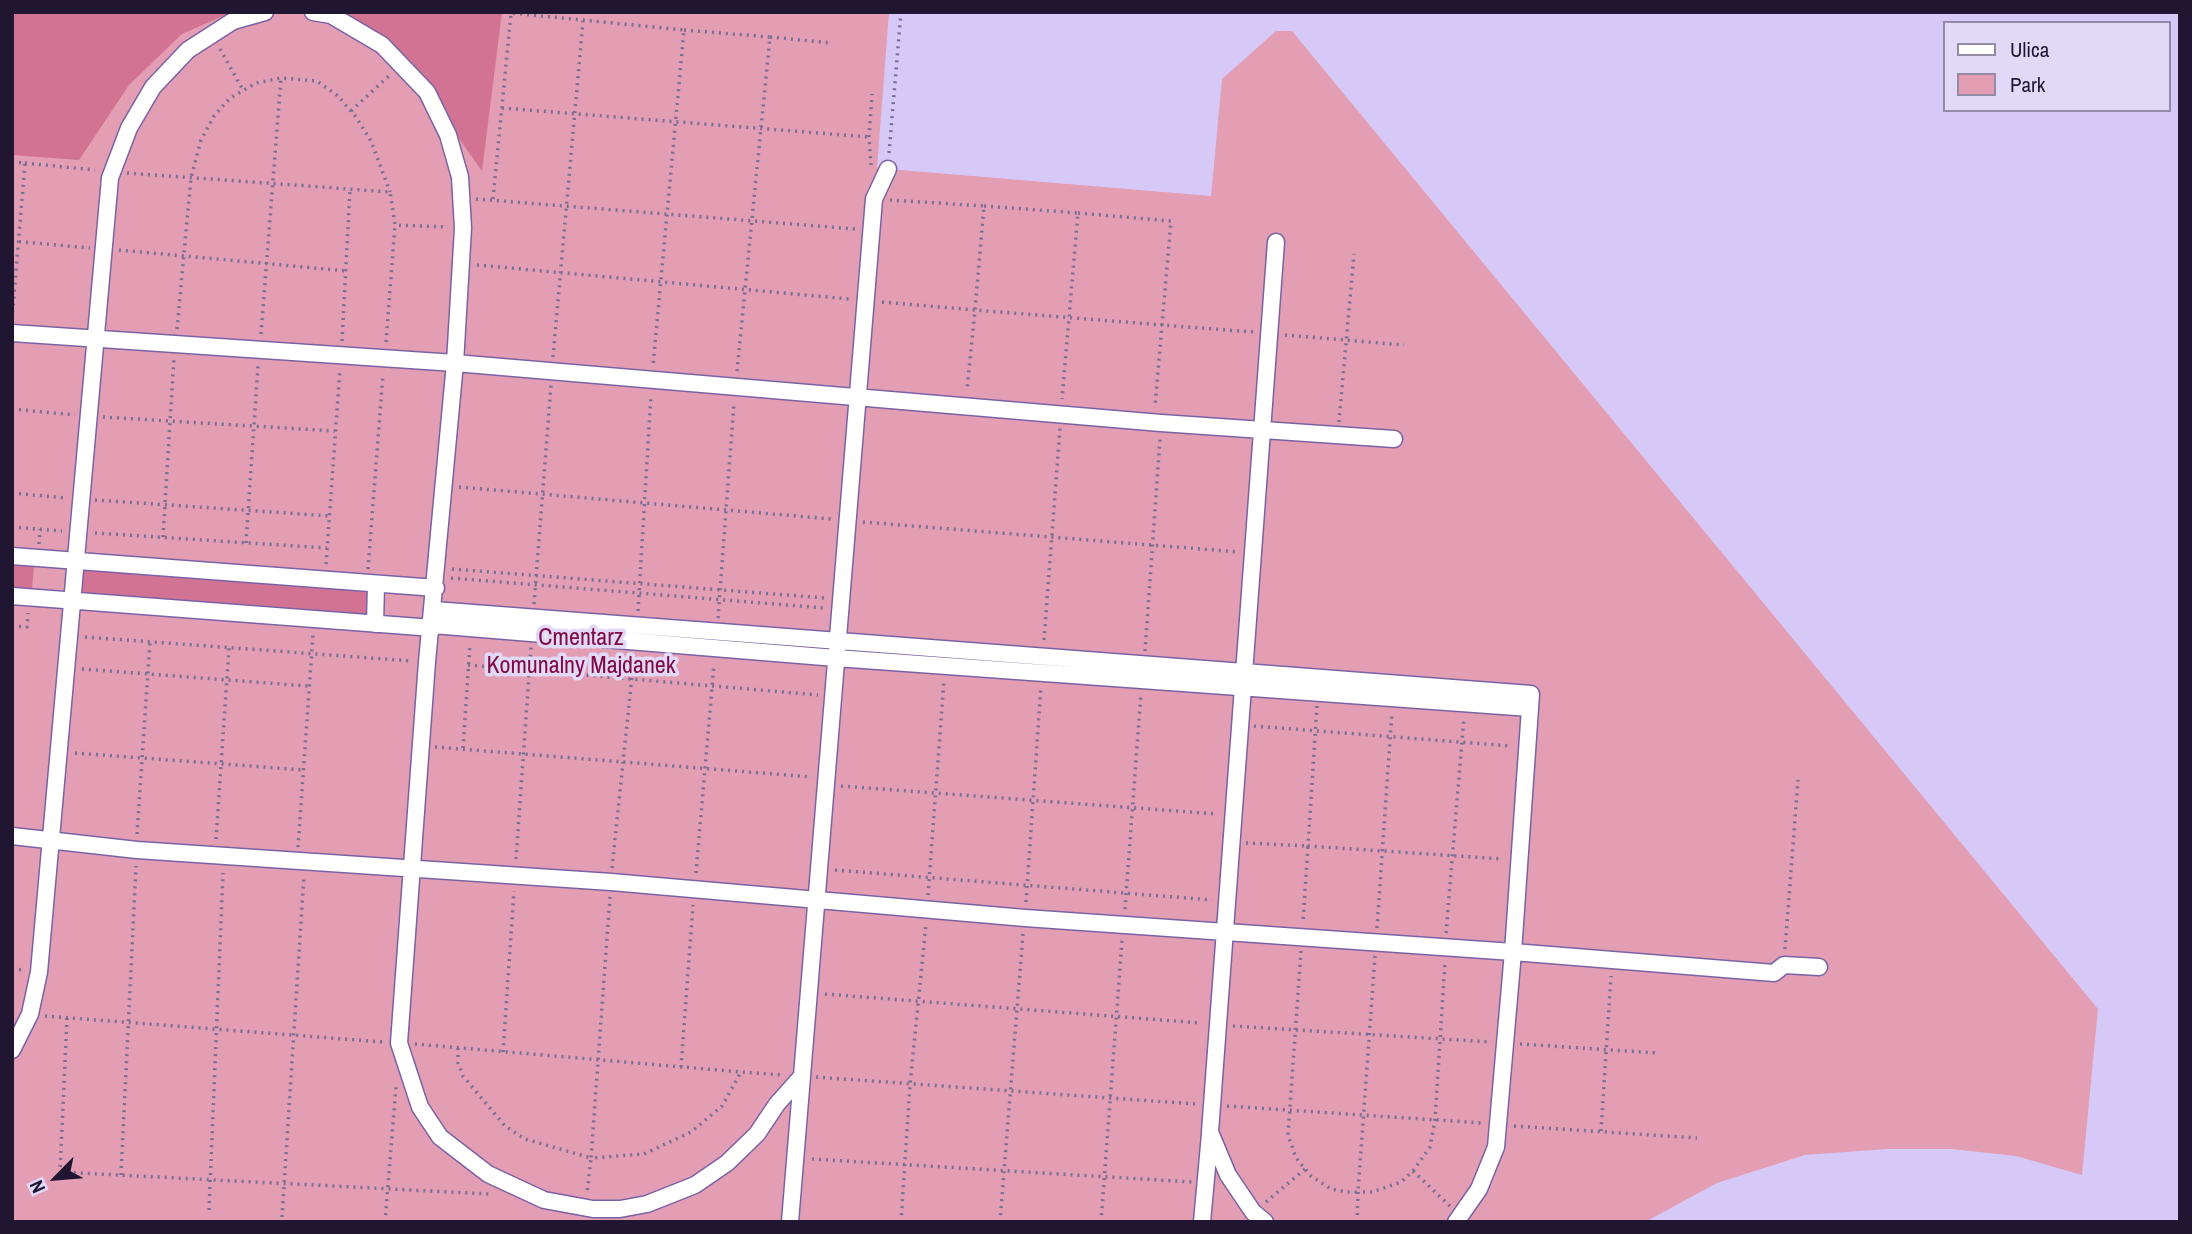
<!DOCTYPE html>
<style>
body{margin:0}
#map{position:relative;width:2192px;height:1234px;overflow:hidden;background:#d7c9f7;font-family:"Archivo Narrow",sans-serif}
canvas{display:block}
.frame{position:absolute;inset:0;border:14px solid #201631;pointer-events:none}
.legend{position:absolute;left:1943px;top:21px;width:228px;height:91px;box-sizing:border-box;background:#e2d9f8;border:2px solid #948ba8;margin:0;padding:9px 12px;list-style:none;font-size:21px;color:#201631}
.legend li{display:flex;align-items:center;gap:14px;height:35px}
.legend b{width:35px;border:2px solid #948ba8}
.north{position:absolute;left:21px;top:1143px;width:70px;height:70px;-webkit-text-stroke:5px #e2d9f8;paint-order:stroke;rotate:245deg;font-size:19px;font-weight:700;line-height:28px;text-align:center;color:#201631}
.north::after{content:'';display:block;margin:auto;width:24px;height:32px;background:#201631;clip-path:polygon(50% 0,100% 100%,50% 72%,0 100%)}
</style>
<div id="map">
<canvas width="2192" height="1234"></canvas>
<div class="frame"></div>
<ul class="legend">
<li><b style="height:9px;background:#fff"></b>Ulica</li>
<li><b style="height:19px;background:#e39eb3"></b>Park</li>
</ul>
<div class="north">N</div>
</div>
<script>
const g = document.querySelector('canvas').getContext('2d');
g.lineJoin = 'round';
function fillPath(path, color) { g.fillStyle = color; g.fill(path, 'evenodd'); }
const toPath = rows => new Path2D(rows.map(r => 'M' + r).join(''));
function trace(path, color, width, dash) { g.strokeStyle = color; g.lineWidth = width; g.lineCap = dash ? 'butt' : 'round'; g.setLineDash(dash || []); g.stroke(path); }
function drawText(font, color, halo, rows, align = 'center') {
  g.font = font + ' "Archivo Narrow",sans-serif'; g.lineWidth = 7; g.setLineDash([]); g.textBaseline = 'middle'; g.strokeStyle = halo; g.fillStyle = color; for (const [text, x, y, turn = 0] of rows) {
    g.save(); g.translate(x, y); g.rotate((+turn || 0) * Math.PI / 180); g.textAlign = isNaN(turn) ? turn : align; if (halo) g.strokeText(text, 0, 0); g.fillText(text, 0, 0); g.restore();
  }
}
const green = toPath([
 [12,12,889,12,877,168,1211,196,1222,79,1276,31,1292,31,2098,1009,2082,1175,2016,1156,1952,1149,1887,1149,1805,1155,1717,1183,1645,1222,12,1222]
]);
const forest = toPath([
 [12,12,232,12,182,34,129,85,79,160,12,155],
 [334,12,502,12,482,171,450,126,427,86],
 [12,563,34,564,32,590,12,588],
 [81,569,370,592,369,618,79,597]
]);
const path = toPath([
 [684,30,770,37,737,371],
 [770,37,832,43],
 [220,49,243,90],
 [502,108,869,137],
 [351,111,391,74],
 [889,153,901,12],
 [12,162,25,163,12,319],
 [25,163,95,170],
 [871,165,869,137,872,94],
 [127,173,390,192,395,225,447,227],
 [476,199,855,229],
 [493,199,511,13,684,30,653,366],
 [890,200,984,206,975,310,1162,325,1155,406],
 [984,206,1078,213,1062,399],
 [1078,213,1171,221,1162,325,1253,332],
 [12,241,90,248],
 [119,250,347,271],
 [477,265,849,299],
 [882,302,975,310,967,390],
 [177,329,191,178,201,140,214,116,230,98,256,83,281,78,317,81,338,96,356,117,371,141,390,192],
 [261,334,281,78],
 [1285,335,1404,345],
 [342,341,350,189],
 [386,342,395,225],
 [553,357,583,21],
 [12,409,75,415],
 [103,417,335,431],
 [1339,422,1354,254],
 [459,487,831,519],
 [12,493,66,498],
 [95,500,330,516],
 [863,522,1239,552],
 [12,527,62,531],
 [95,533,327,548],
 [163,537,174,357],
 [246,543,258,366],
 [39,544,40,529],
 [326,564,340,369],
 [368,569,383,374],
 [452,569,825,598],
 [451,578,824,608],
 [534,604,551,385],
 [638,611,651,395],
 [718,618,734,403],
 [12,626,27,627,28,613],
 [85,637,412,661],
 [1044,640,1060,428],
 [1145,651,1160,439],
 [468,665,818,695],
 [82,669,308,686],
 [1317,706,1308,846,1503,859],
 [1254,726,1511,746],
 [435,747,812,777],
 [463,748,470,644],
 [75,753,304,770],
 [841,786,1217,814],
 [137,834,150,642],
 [216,839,229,648],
 [1246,843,1308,846,1303,922],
 [298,847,313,635],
 [516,859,531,647],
 [612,868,634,657],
 [835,870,1212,900],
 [696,873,714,664],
 [928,895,944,680],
 [610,897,591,1158,644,1154,691,1132,722,1106,741,1072,783,1075],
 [1026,902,1041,686],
 [1125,909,1141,693],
 [1377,928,1392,712],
 [1446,933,1464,717],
 [1785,949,1798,780],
 [1301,951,1288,1135,1296,1158,1311,1176,1331,1189,1347,1192,1358,1192,1375,956],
 [12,969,24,970],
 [825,994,1201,1023],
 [45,1016,383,1042],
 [67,1018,60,1172,489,1194],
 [1233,1026,1491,1042],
 [415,1044,741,1072],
 [1520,1044,1657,1053],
 [458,1048,458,1063,463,1076,505,1126,525,1139,591,1158,587,1193],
 [503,1052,514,891],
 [681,1067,693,905],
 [816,1077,1195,1104],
 [1227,1106,1482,1123],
 [1514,1126,1697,1138],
 [1601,1131,1611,976],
 [812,1159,1192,1182],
 [1413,1171,1450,1206],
 [121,1175,136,866],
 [1266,1202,1305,1169],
 [209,1210,223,873],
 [282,1217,304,876],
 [385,1222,396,1087],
 [901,1222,910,1085,926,924],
 [1000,1222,1023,934],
 [1101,1222,1122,941],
 [1357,1222,1358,1192,1372,1192,1401,1182,1413,1171,1430,1147,1435,1120,1445,962]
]);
const minor = toPath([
 [313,12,331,15,382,45,427,92,448,135,460,177,463,228,455,363,427,662,399,1043,420,1107,440,1137,488,1174,544,1200,593,1209,620,1209,647,1204,695,1185,727,1163,757,1134,777,1104,802,1076,874,199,888,169],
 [12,333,455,363,1161,423,1394,439],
 [12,556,436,588],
 [12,596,433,628],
 [434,610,1531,694,1513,952,1774,973,1784,965,1819,967],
 [375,624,376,585],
 [433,625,836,658,1530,708],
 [12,836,137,850,611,882,1025,918,1513,952,1496,1147,1479,1189,1456,1222],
 [12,1050,30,1014,39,972,110,178,129,128,153,87,188,50,233,21,265,12],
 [790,1222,802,1076],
 [1202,1222,1210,1134],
 [1265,1222,1253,1212,1228,1175,1210,1132,1276,242]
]);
const parkNames = [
 ["Cmentarz",581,639],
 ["Komunalny Majdanek",581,667]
];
fillPath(green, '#e39eb3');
fillPath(forest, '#d37394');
trace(minor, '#7a62a6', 19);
trace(path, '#7a6e92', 3.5, [2, 5]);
trace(minor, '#fff', 16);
drawText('24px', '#810a45', '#e2d9f8', parkNames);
</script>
